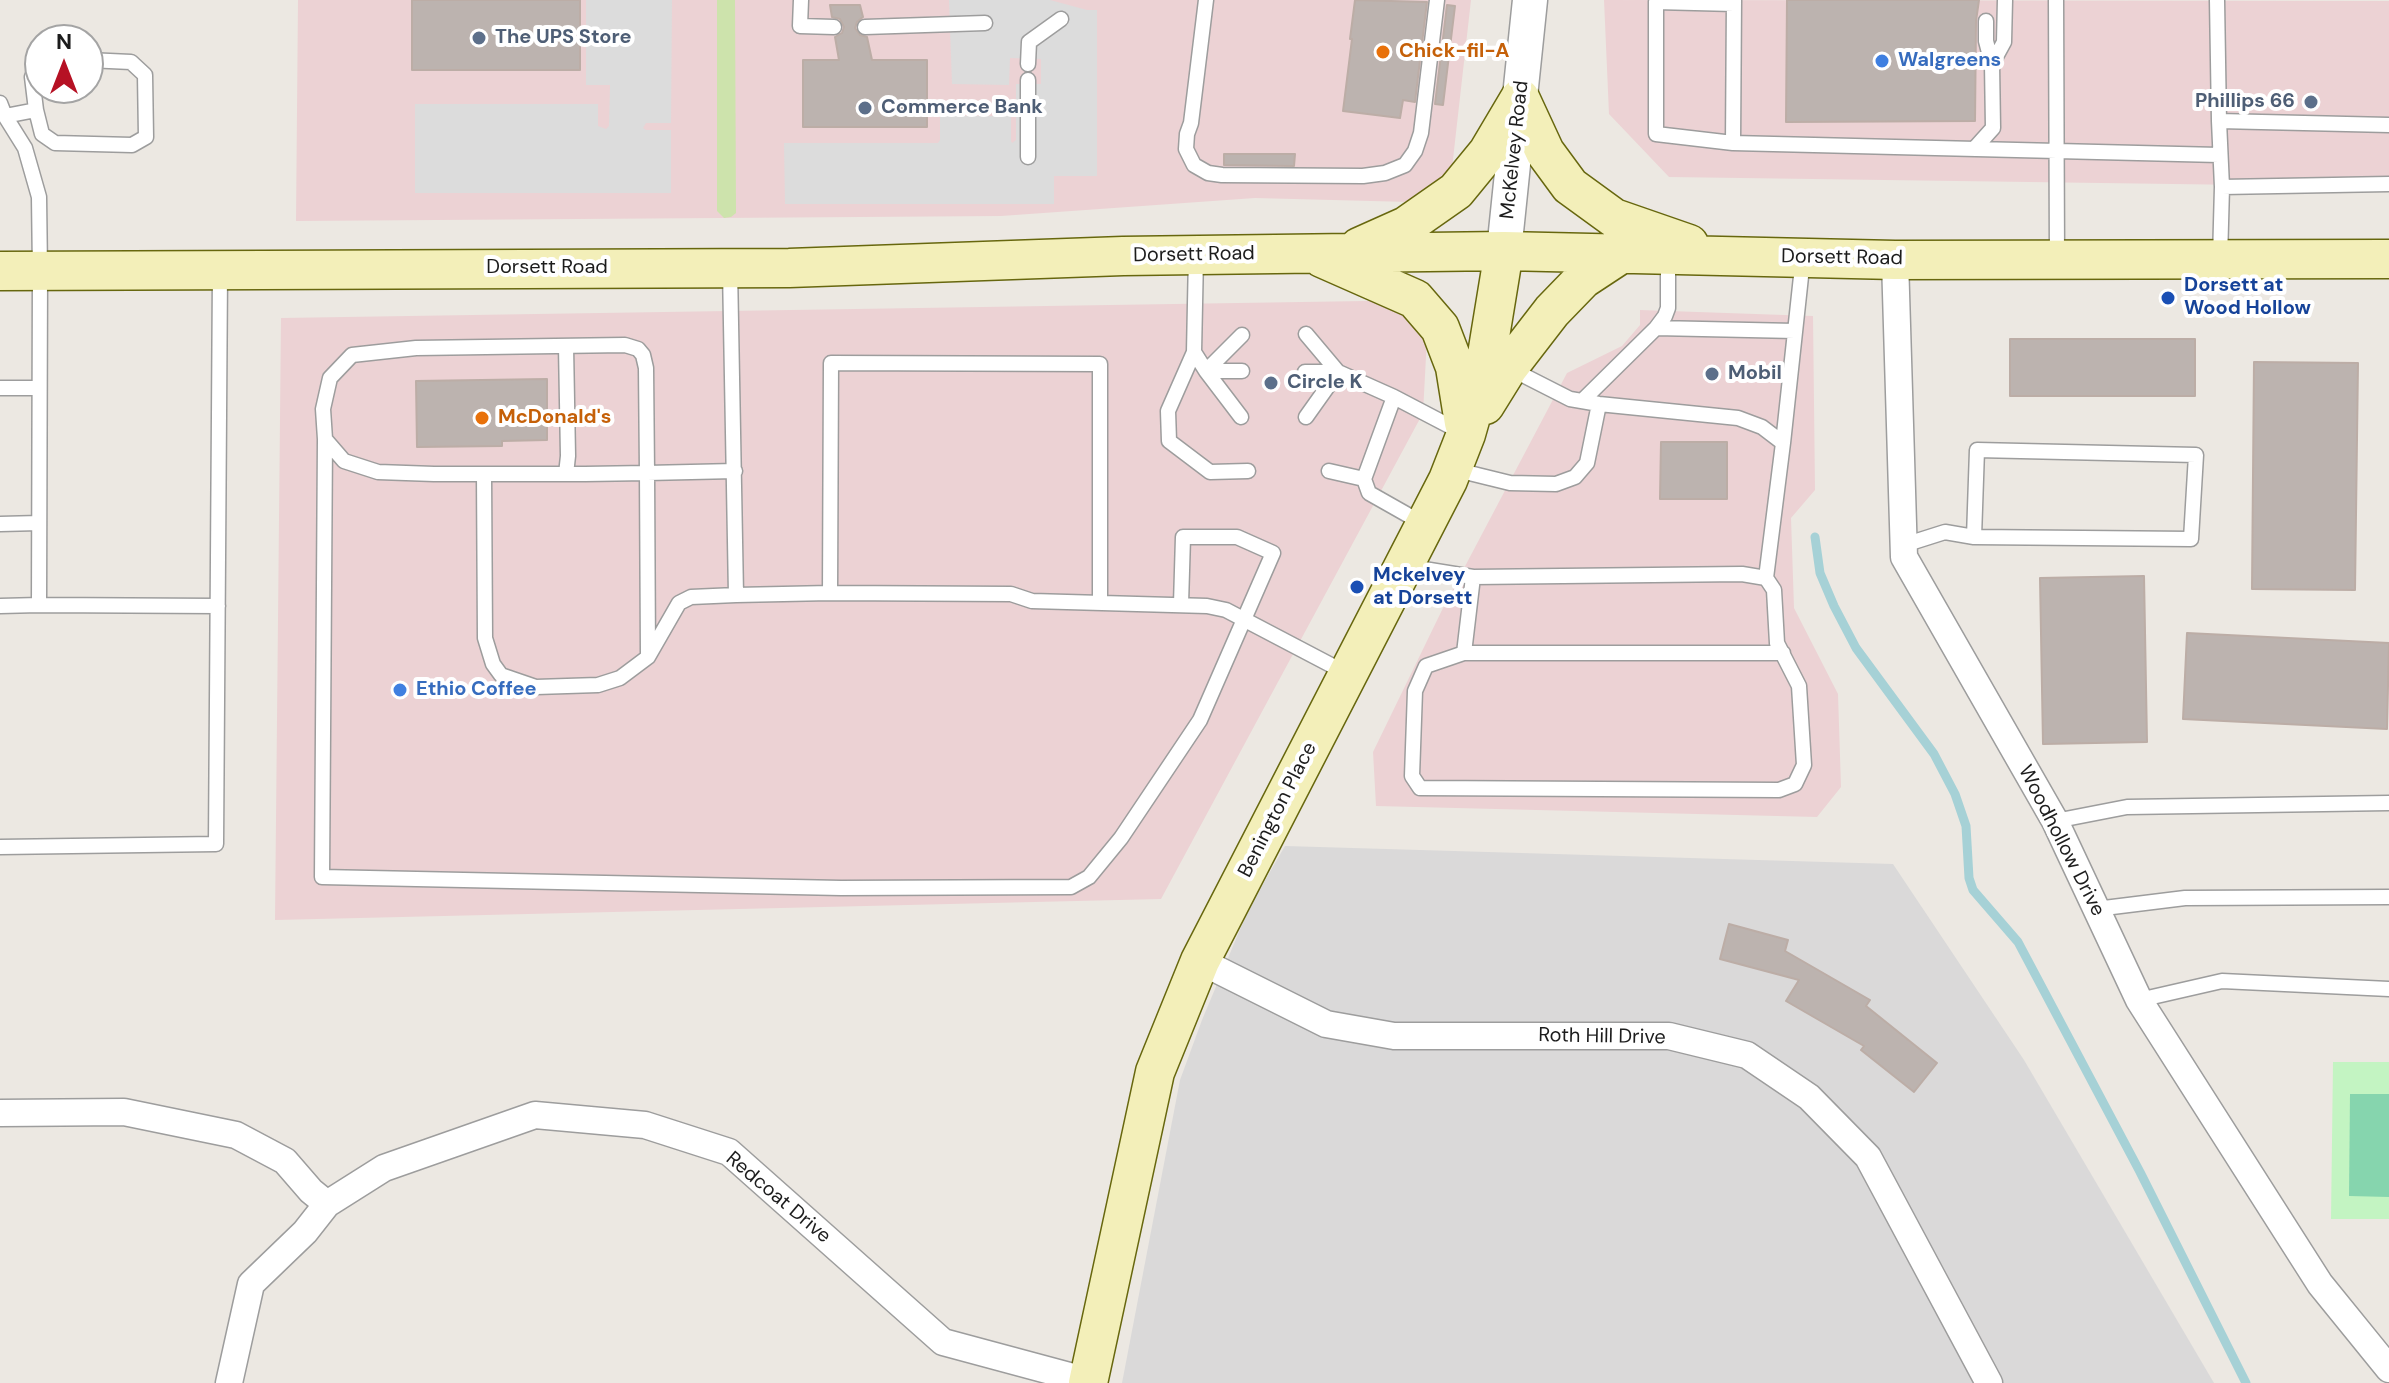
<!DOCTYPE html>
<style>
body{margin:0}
#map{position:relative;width:2389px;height:1383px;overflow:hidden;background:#ece8e2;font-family:"DM Sans",sans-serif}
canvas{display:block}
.north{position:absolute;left:24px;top:24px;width:80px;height:80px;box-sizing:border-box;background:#fff;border:2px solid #a4a4a4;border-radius:50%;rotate:0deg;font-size:22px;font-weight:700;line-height:32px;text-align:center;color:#1c1c1c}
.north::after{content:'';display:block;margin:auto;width:28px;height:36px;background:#b61124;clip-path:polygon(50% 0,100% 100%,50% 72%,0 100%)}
</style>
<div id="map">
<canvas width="2389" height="1383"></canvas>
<div class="north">N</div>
</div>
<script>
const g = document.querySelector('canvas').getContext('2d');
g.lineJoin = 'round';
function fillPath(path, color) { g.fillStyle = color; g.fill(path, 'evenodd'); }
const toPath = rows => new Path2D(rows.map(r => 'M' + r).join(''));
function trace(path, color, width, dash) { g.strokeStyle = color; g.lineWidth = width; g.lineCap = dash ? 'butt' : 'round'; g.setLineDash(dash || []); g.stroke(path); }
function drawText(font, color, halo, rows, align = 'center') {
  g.font = font + ' "DM Sans",sans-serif'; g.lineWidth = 8; g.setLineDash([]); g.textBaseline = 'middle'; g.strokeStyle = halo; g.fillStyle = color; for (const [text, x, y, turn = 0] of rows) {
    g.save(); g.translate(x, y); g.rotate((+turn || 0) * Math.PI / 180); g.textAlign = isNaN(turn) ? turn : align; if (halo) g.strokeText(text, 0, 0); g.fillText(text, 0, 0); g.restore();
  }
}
const residential = toPath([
 [1285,846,1893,864,2024,1060,2214,1383,1122,1383,1180,1080,1202,1020,1249,908]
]);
const commercial = toPath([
 [298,0,1471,0,1452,168,1410,202,1255,198,1001,216,296,221],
 [1604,0,2389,1,2389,187,1669,177,1609,114],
 [1429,300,1423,413,1161,899,275,920,281,318],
 [1640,310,1813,316,1815,490,1791,518,1794,608,1838,694,1841,787,1817,817,1376,806,1373,752,1443,608,1567,373,1622,346,1640,325]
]);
const grass = toPath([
 [717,0,735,0,736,213,731,217,724,218,717,211]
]);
const park = toPath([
 [2333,1062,2389,1062,2389,1219,2331,1219]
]);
const pitch = toPath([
 [2350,1094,2389,1094,2389,1197,2349,1196]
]);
const parking = toPath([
 [586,0,672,0,671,123,646,123,643,128,646,130,671,130,671,193,415,193,415,104,598,104,598,126,606,129,609,126,610,85,586,85],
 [949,0,1050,0,1087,10,1097,10,1097,176,1054,176,1054,204,785,204,784,143,938,143,940,140,940,116,1011,116,1011,141,1012,143,1016,140,1016,84,1041,84,1041,59,1010,58,1009,85,952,84]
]);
const stream = toPath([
 [1815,537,1820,573,1834,606,1856,648,1934,754,1955,794,1966,826,1969,878,1973,890,2018,942,2140,1172,2246,1383]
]);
const building = toPath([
 [412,0,580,0,580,70,412,70,412,0],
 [1355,0,1427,2,1415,102,1403,100,1400,118,1343,111,1352,39,1350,39,1355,0],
 [1787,0,1979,0,1976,21,1975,121,1786,122,1787,0],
 [830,5,860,5,863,17,857,22,855,28,860,35,867,37,872,60,927,60,927,127,803,127,803,60,839,60,835,37,842,33,844,27,840,19,832,17,830,5],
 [1447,5,1455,6,1443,105,1435,104,1447,5],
 [1224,154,1295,154,1294,166,1224,165,1224,154],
 [2010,339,2195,339,2195,396,2010,396,2010,339],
 [2254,362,2358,363,2355,590,2252,589,2254,362],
 [547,379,547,440,502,441,502,446,417,447,416,381,547,379],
 [1661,442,1727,442,1727,499,1660,499,1661,442],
 [2144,576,2147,742,2043,744,2040,578,2144,576],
 [2187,633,2389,643,2387,729,2183,719,2187,633],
 [1729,924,1788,940,1785,951,1870,1000,1866,1006,1937,1063,1914,1092,1861,1050,1864,1046,1786,1001,1799,980,1720,959,1729,924]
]);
const service = toPath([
 [801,0,800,26,834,27],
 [1206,0,1191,123,1187,134,1186,149,1194,165,1208,173,1222,175,1363,176,1385,173,1405,165,1415,151,1421,133,1437,0],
 [1734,0,1733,143,2219,155],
 [2056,0,2057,259],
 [2217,0,2219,121],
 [865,27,985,23],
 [1028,64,1029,42,1061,19],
 [1992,64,2004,42,2005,0],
 [1028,80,1028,157],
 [0,103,5,116,25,148,39,197,40,271,39,605,0,606],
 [36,110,42,134,55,143,132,145,146,137,145,75,131,62,88,60],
 [5,116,36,110,32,77,37,65,40,63],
 [1733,143,1656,134,1656,2,1734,4],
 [1975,148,1993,128,1992,64,1986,41,1986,21],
 [2222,187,2389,184],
 [1196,256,1194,352,1206,371,1242,371],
 [2220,259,2222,187,2219,121,2389,125],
 [730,269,736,595,830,593,1011,594,1032,601,1207,606,1226,610,1348,674],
 [1656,328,1795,331],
 [1306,334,1338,372,1306,417],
 [566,346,568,456,566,474],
 [1194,352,1168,411,1169,441,1210,472,1248,471],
 [1511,369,1570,399,1599,404,1738,418,1762,427,1783,443,1766,578],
 [1305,372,1338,372,1394,397,1459,431],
 [0,388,39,388],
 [1394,397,1364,479,1369,493,1422,523],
 [1582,401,1656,328,1665,316,1668,308,1668,255],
 [1241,417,1206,371,1242,335],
 [325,439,322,877,841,888,1071,887,1089,877,1121,838,1200,720,1273,553,1237,537,1183,537,1181,604],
 [1783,443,1803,258],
 [1453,469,1510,483,1556,484,1575,477,1587,463,1599,404],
 [1329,471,1364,479],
 [484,474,485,638,493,664,501,675,536,687,598,685,620,678,648,657,679,603,691,597,736,595],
 [0,524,39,523],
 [1904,545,1945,532,1974,537,1977,450,2196,455,2191,539,1974,537],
 [1405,566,1473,577,1742,574,1766,578,1774,590,1777,643,1799,686,1804,765,1795,784,1779,790,1420,788,1412,776,1415,691,1426,666,1464,653,1473,577],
 [830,593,831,363,1100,364,1100,602],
 [39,605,218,606],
 [1464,653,1783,653],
 [648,657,647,473,646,368,643,355,638,349,625,345,416,348,352,355,330,378,323,409,325,439,344,461,378,472,434,474,585,474,647,473,735,471],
 [2055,821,2127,807,2389,803],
 [0,847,216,844,220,272],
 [2096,909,2185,898,2389,897],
 [2139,1000,2222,981,2389,989]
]);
const minor = toPath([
 [1895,260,1904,557,2055,821,2139,1000,2320,1284,2389,1369],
 [1200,961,1326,1024,1394,1036,1669,1036,1747,1055,1809,1097,1868,1157,1989,1383],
 [0,1113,124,1112,236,1135,285,1161,311,1191,327,1204],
 [229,1383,251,1284,305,1232,327,1204,384,1168,535,1115,645,1125,729,1152,943,1342,1088,1381]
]);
const tertiary = toPath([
 [1504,251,1530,0]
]);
const secondary = toPath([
 [1520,98,1545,152,1570,186,1614,218,1689,244],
 [1359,247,1406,226,1456,191,1488,152,1520,98],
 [1322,258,1415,299,1440,328,1455,367,1464,423],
 [0,271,789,268,1123,256,1504,251,1895,260,2389,259],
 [1485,405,1508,368,1552,311,1583,279,1621,254],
 [1088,1383,1155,1072,1200,961,1448,480,1466,434,1485,367,1504,251]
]);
const markers = [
 [479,38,8,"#5c6f8a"],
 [1383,52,8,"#e8710a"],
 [1882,61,8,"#3f7fe0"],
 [2311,102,8,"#5c6f8a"],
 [865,108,8,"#5c6f8a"],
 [2168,298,8,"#1a4fb4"],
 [1712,374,8,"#5c6f8a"],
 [1271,383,8,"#5c6f8a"],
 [482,418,8,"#e8710a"],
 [1357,587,8,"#1a4fb4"],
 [400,690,8,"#3f7fe0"]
];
const serviceNames = [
 ["The UPS Store",495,38],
 ["Phillips 66",2295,102,"right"],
 ["Commerce Bank",881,108],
 ["Mobil",1728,374],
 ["Circle K",1287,383]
];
const foodNames = [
 ["Chick-fil-A",1399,52],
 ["McDonald's",498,418]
];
const shopNames = [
 ["Walgreens",1898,61],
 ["Ethio Coffee",416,690]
];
const streetNames = [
 ["McKelvey Road",1515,150,-84],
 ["Dorsett Road",1194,255,-1],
 ["Dorsett Road",1842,258,1],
 ["Dorsett Road",547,268],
 ["Benington Place",1278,810,-63],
 ["Woodhollow Drive",2061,841,63],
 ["Roth Hill Drive",1602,1037,1],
 ["Redcoat Drive",778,1198,40]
];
const transitNames = [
 ["Dorsett at",2184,286],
 ["Wood Hollow",2184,309],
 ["Mckelvey",1373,576],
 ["at Dorsett",1373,599]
];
fillPath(residential, '#dad9d9');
fillPath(commercial, '#ecd2d4');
fillPath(grass, '#cde3ac');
fillPath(park, '#c3f4c2');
fillPath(pitch, '#86d5ae');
fillPath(parking, '#dcdcdc');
trace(stream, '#a6d1d6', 9);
fillPath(building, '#bcb3af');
trace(building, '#bcada6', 2);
trace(service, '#9d9d9d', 17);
trace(minor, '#9d9d9d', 29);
trace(tertiary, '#9d9d9d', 37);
trace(secondary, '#67670e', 41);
trace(service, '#fff', 14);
trace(minor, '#fff', 26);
trace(tertiary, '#fff', 34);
trace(secondary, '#f3efb9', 38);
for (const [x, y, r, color] of markers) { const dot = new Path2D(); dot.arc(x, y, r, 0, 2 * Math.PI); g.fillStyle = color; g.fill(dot); trace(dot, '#fff', 3); }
drawText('bold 20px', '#4e5e75', '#fff', serviceNames, 'left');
drawText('bold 20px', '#c56008', '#fff', foodNames, 'left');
drawText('bold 20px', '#366cbe', '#fff', shopNames, 'left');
drawText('20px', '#1c1c1c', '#fff', streetNames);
drawText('bold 20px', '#164399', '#fff', transitNames, 'left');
</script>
